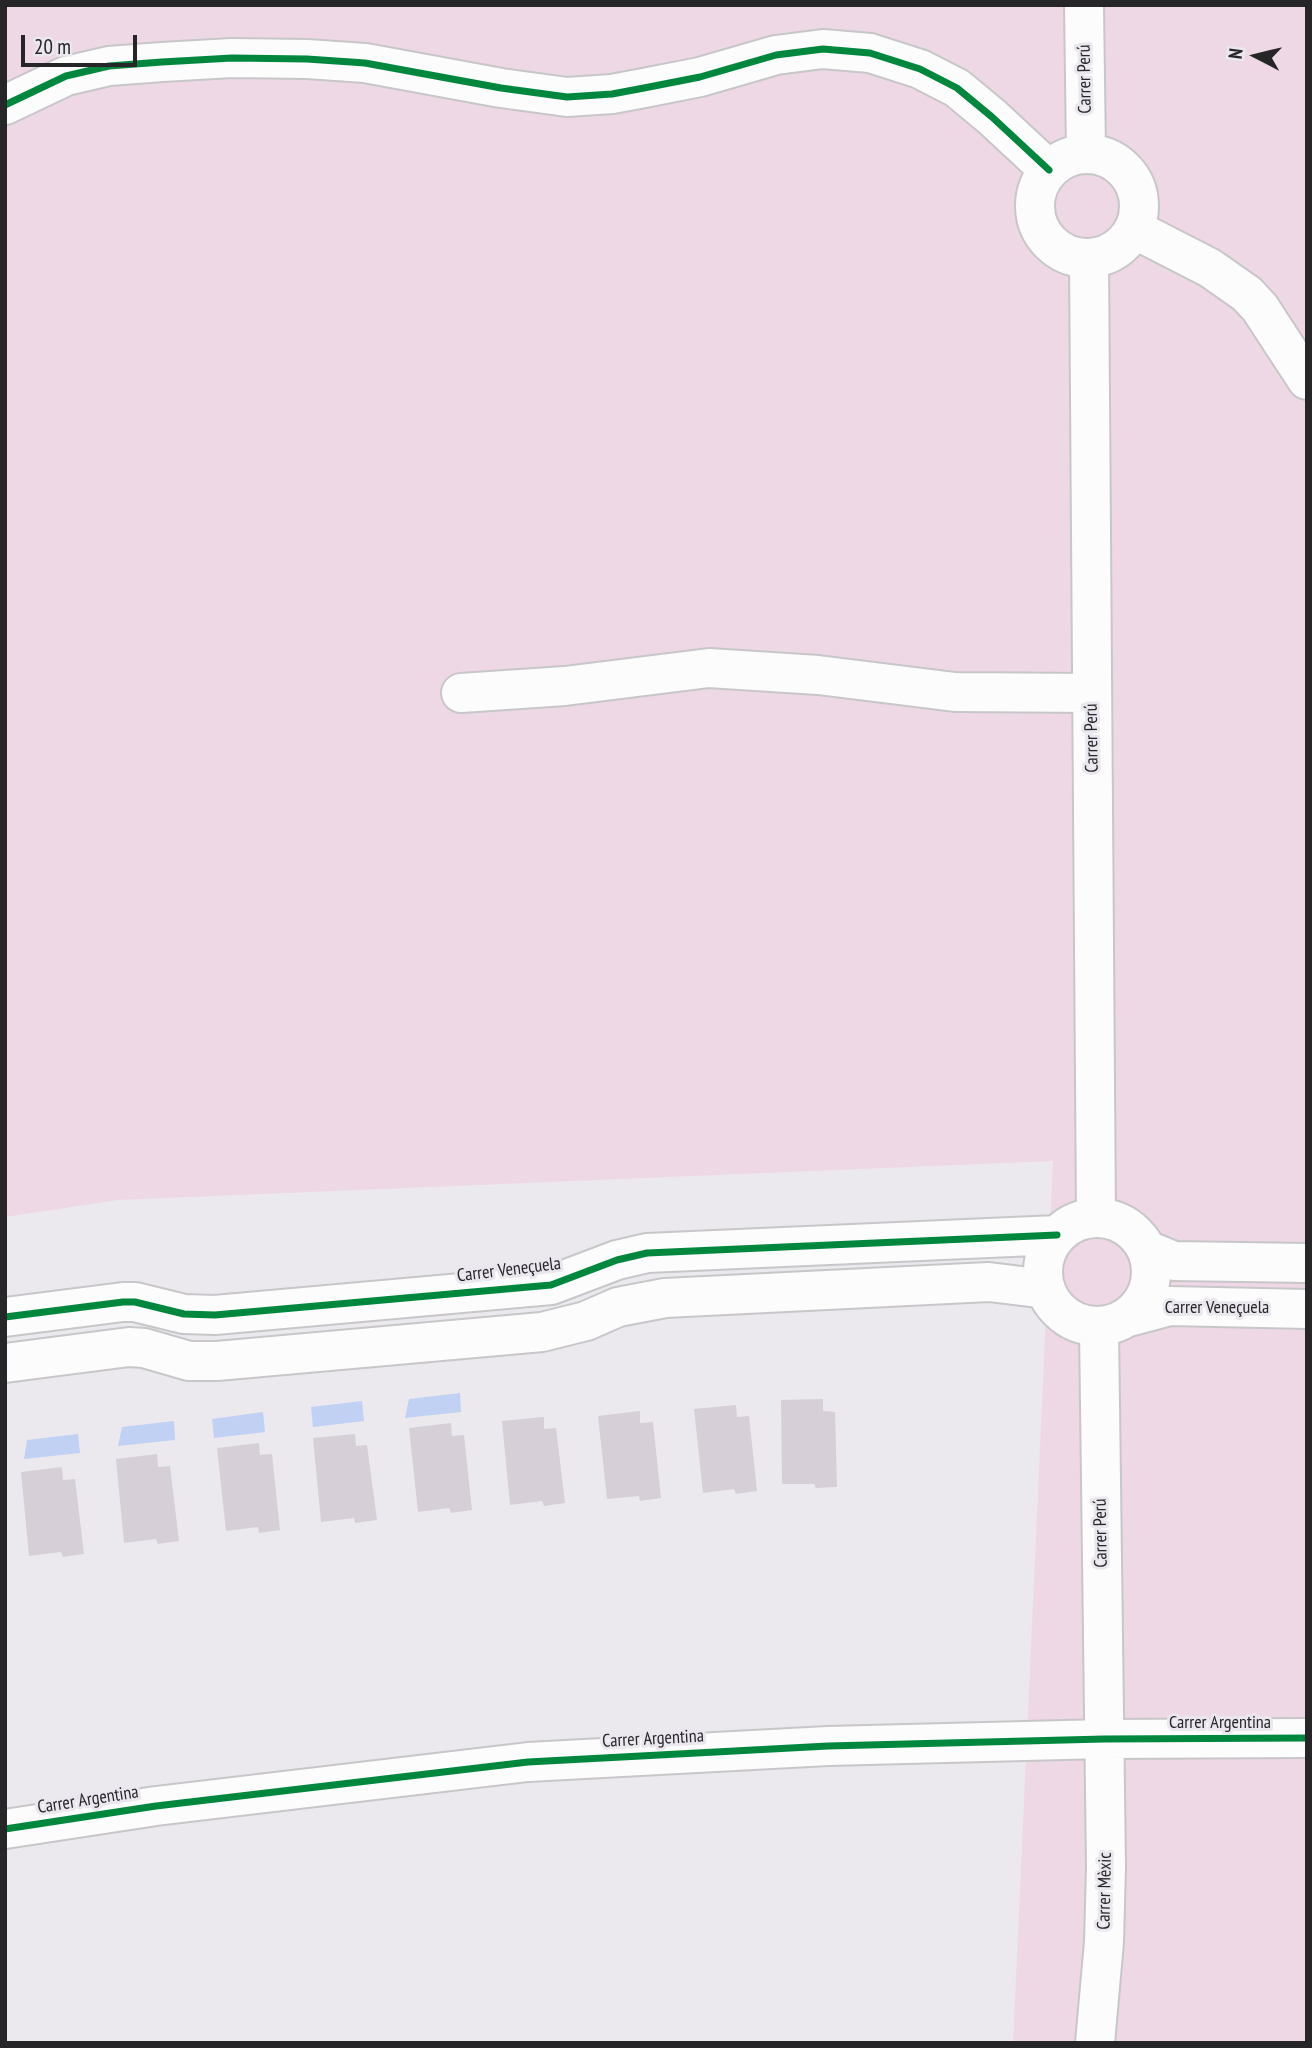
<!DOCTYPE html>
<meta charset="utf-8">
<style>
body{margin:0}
#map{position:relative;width:1312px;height:2048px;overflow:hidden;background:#ebe9ed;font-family:"PT Sans Narrow",sans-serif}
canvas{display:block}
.frame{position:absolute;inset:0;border:7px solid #262528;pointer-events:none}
.north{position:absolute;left:1221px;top:21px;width:70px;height:70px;-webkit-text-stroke:5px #eae7ef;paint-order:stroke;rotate:277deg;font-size:19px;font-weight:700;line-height:28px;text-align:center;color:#262528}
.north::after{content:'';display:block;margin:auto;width:24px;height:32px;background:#262528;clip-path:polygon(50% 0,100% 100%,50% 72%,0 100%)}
.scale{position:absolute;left:21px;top:35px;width:116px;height:32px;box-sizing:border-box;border:4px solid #262528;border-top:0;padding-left:9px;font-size:21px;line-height:24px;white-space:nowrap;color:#262528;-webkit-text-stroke:5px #eae7ef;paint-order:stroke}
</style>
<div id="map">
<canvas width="1312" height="2048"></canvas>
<div class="frame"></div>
<div class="north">N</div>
<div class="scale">20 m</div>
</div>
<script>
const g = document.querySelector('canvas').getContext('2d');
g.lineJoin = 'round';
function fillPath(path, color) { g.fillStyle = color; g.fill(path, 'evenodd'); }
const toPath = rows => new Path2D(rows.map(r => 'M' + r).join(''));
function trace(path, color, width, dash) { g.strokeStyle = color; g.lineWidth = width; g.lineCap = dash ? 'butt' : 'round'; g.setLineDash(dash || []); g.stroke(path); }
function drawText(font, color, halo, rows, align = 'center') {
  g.font = font + ' "PT Sans Narrow",sans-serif'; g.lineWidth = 6; g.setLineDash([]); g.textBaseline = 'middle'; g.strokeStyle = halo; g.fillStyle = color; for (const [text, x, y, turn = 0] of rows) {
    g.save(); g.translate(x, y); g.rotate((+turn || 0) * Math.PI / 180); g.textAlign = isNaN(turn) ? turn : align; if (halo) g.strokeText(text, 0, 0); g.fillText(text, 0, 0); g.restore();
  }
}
const green = toPath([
 [5,5,1307,5,1307,2043,1013,2043,1053,1161,118,1200,5,1217]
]);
const water = toPath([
 [460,1393,461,1412,405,1418,409,1399],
 [362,1401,364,1421,313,1427,311,1407],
 [263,1412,265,1432,214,1438,212,1419],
 [174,1421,175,1440,118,1446,122,1427],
 [78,1434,80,1453,24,1459,27,1440]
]);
const building = toPath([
 [823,1399,823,1411,835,1412,837,1487,816,1488,814,1484,782,1484,781,1400],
 [736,1405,737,1417,749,1416,757,1491,736,1494,734,1489,703,1493,694,1409],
 [640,1411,640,1423,653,1422,661,1498,640,1501,639,1496,607,1499,598,1416],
 [544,1417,544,1429,556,1428,565,1503,544,1506,542,1501,510,1505,502,1421],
 [451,1423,452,1436,464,1435,472,1510,451,1513,449,1508,418,1512,409,1428],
 [355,1434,356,1446,367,1445,377,1520,355,1523,354,1518,321,1522,313,1438],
 [259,1443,260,1455,272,1454,280,1530,259,1533,258,1527,226,1531,217,1448],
 [157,1454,158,1467,170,1466,179,1541,158,1544,156,1539,124,1543,116,1459],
 [62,1467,63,1480,75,1479,84,1554,63,1557,61,1552,29,1556,21,1472]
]);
const minor = toPath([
 [1084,5,1086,153],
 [5,105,66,76,109,66,162,62,232,58,307,59,365,63,501,88,567,97,612,94,644,88,700,77,776,55,823,49,870,53,920,69,957,88,992,117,1049,170],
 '1035 206a52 52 0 1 1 104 0a52 52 0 1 1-104 0Z',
 [1134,229,1210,268,1247,294,1260,308,1307,380],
 [1089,258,1096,1218],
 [461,693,565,686,709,668,818,675,955,692,1091,693],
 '1043 1272a54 54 0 1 1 108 0a54 54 0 1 1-108 0Z',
 [1147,1250,1174,1261,1307,1263],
 [5,1317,123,1302,135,1302,184,1314,215,1315,551,1285,617,1260,647,1253,1057,1235],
 [1129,1317,1170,1306,1307,1309],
 [5,1363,129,1347,144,1348,189,1361,217,1361,542,1332,586,1321,618,1307,665,1298,989,1282,1046,1289],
 [5,1829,156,1806,528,1762,828,1746,1104,1739,1307,1738],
 [1095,2043,1104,1942,1106,1867,1099,1327]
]);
const cycleway = toPath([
 [5,105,66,76,109,66,162,62,232,58,307,59,365,63,501,88,567,97,612,94,644,88,700,77,776,55,823,49,870,53,920,69,957,88,992,117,1049,170],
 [5,1317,123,1302,135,1302,184,1314,215,1315,551,1285,617,1260,647,1253,1057,1235],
 [5,1829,156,1806,528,1762,828,1746,1104,1739,1307,1738]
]);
const streetNames = [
 ["Carrer Perú",1085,79,-91],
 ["Carrer Perú",1092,738,-91],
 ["Carrer Veneçuela",509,1270,-7],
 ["Carrer Veneçuela",1217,1308],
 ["Carrer Perú",1101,1533,-91],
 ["Carrer Argentina",1220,1723],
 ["Carrer Argentina",653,1739,-3],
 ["Carrer Argentina",88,1800,-9],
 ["Carrer Mèxic",1105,1891,-89]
];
fillPath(green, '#efd8e5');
fillPath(water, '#c0d1f3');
fillPath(building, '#d7cfd8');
trace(minor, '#c7c6c9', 42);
trace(minor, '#fcfcfc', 38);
trace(cycleway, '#00873e', 7);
drawText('18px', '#262528', '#eae7ef', streetNames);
</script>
